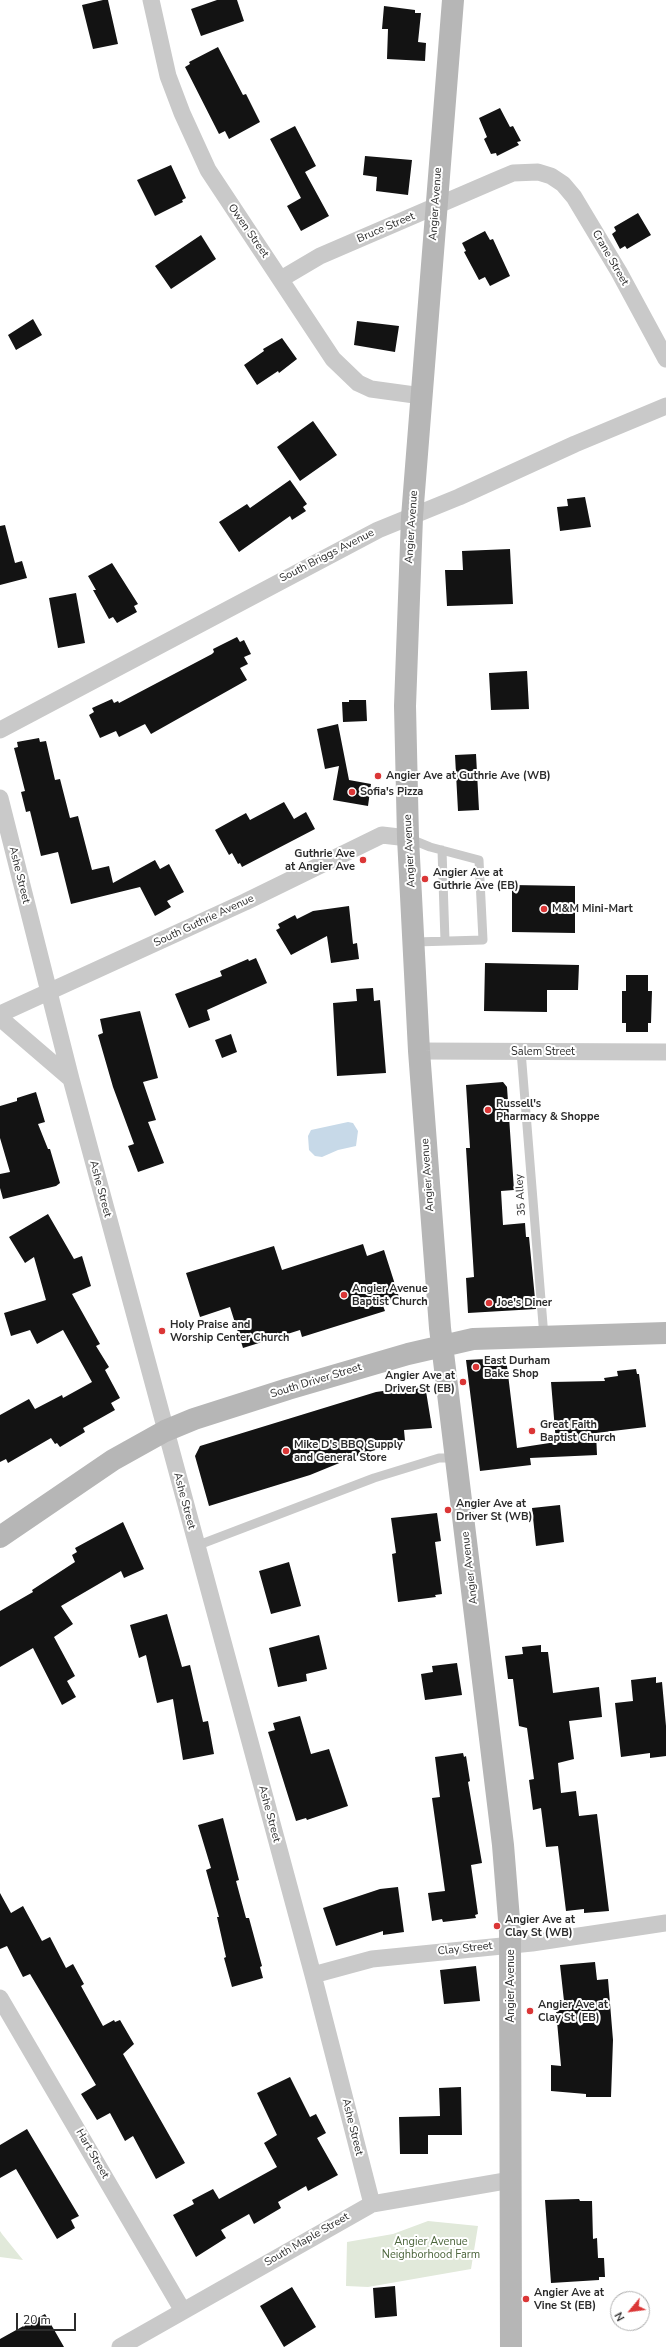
<!DOCTYPE html>
<style>
body{margin:0}
#map{position:relative;width:666px;height:2347px;overflow:hidden;background:#fff;font-family:"Nunito Sans",sans-serif}
canvas{display:block}
.north{position:absolute;left:610px;top:2291px;width:40px;height:40px;box-sizing:border-box;background:#fff;border:1px solid #ababab;border-radius:50%;rotate:241deg;font-size:11px;font-weight:700;line-height:16px;text-align:center;color:#2c2c2c}
.north::after{content:'';display:block;margin:auto;width:14px;height:18px;background:#db3636;clip-path:polygon(50% 0,100% 100%,50% 72%,0 100%)}
.scale{position:absolute;left:16px;top:2313px;width:60px;height:18px;box-sizing:border-box;border:2px solid #2c2c2c;border-top:0;padding-left:5px;font-size:12px;line-height:14px;white-space:nowrap;color:#2c2c2c;-webkit-text-stroke:3px #fff;paint-order:stroke}
</style>
<div id="map">
<canvas width="666" height="2347"></canvas>
<div class="north">N</div>
<div class="scale">20 m</div>
</div>
<script>
const g = document.querySelector('canvas').getContext('2d');
g.lineJoin = 'round';
function fillPath(path, color) { g.fillStyle = color; g.fill(path, 'evenodd'); }
const toPath = rows => new Path2D(rows.map(r => 'M' + r).join(''));
function trace(path, color, width, dash) { g.strokeStyle = color; g.lineWidth = width; g.lineCap = dash ? 'butt' : 'round'; g.setLineDash(dash || []); g.stroke(path); }
function drawText(font, color, halo, rows, align = 'center') {
  g.font = font + ' "Nunito Sans",sans-serif'; g.lineWidth = 4; g.setLineDash([]); g.textBaseline = 'middle'; g.strokeStyle = halo; g.fillStyle = color; for (const [text, x, y, turn = 0] of rows) {
    g.save(); g.translate(x, y); g.rotate((+turn || 0) * Math.PI / 180); g.textAlign = isNaN(turn) ? turn : align; if (halo) g.strokeText(text, 0, 0); g.fillText(text, 0, 0); g.restore();
  }
}
const green = toPath([
 [428,2221,478,2226,471,2269,368,2287,346,2286,347,2242,393,2234],
 [0,2231,2,2234,23,2260,0,2257]
]);
const water = toPath([
 [348,1122,353,1123,358,1131,356,1146,338,1150,322,1157,315,1156,309,1150,308,1136,311,1130]
]);
const building = toPath([
 [103,0,108,0,118,44,93,49,82,5],
 [217,0,237,0,244,21,201,36,191,9],
 [384,6,415,10,415,13,421,13,418,42,426,43,425,61,387,59,388,29,382,29],
 [218,47,243,95,246,94,260,122,229,139,225,131,219,134,185,67,190,64,189,62],
 [500,108,510,127,513,126,521,141,517,142,519,145,497,156,496,153,491,154,484,139,487,137,479,118],
 [295,126,316,166,305,172,329,216,301,231,287,206,301,198,270,139],
 [365,156,412,160,408,195,376,191,377,177,363,175],
 [171,165,186,198,182,200,183,202,155,216,137,180],
 [638,213,651,235,627,249,625,246,620,249,612,234,616,231,614,227],
 [485,231,490,240,493,239,510,276,490,286,485,277,479,280,464,252,466,251,462,243],
 [201,235,216,259,171,289,155,266],
 [33,319,42,335,16,350,8,335],
 [357,321,399,326,395,352,354,345],
 [282,338,297,359,279,373,278,371,257,385,244,365,264,351,263,349],
 [313,421,337,455,300,481,277,447],
 [290,480,307,504,303,507,306,511,292,520,290,516,239,552,219,522,247,504,250,508],
 [585,497,591,527,560,531,557,507,568,506,567,499],
 [5,525,15,563,22,561,27,578,0,585,0,526],
 [510,549,513,604,447,606,445,570,463,570,462,551],
 [112,563,138,604,134,606,137,612,117,623,113,617,109,619,93,590,96,590,88,576],
 [76,593,85,643,58,648,49,598],
 [237,637,240,642,244,640,251,654,244,657,248,664,240,668,247,680,151,734,145,724,119,737,116,731,100,738,89,715,94,712,92,708,112,699,114,703,118,701,119,703,212,654,214,652,213,649],
 [527,671,529,709,491,710,489,673],
 [349,700,366,700,367,721,343,722,342,702,349,702],
 [338,724,349,780,371,784,368,806,333,800,339,766,325,769,317,729],
 [39,738,40,742,46,741,55,780,60,779,70,818,78,816,92,870,109,866,113,883,155,860,160,869,169,864,184,892,167,901,171,907,155,916,140,887,71,904,58,852,41,856,30,811,26,812,21,792,25,791,14,748,18,747,17,742],
 [476,754,479,810,458,811,455,755],
 [284,802,294,819,306,812,315,829,242,867,240,863,238,864,232,853,229,855,215,830,246,813,250,820],
 [512,885,575,886,575,933,512,932],
 [349,906,353,944,357,943,359,959,331,963,327,936,291,955,276,930,280,928,278,924,295,915,297,919,313,911],
 [256,958,267,983,207,1010,210,1020,189,1028,175,994,222,976,220,971,248,959,249,961],
 [485,963,579,965,578,990,547,990,547,1012,484,1011],
 [626,975,648,975,648,991,652,991,651,1023,648,1023,648,1032,626,1032,626,1023,622,1023,622,991,626,991],
 [373,988,374,1001,380,1000,386,1073,337,1076,333,1003,357,1001,356,989],
 [140,1011,158,1078,143,1082,156,1120,148,1122,164,1163,138,1172,128,1146,134,1144,113,1087,98,1035,103,1033,100,1019],
 [231,1034,237,1052,222,1058,215,1040],
 [503,1082,507,1087,514,1190,501,1191,503,1225,525,1223,526,1237,529,1237,536,1309,468,1313,466,1278,474,1277,466,1148,470,1148,466,1085],
 [36,1092,45,1122,38,1124,48,1149,50,1149,60,1183,56,1186,3,1199,0,1188,0,1174,10,1172,0,1138,0,1106,17,1101,17,1098],
 [48,1214,74,1259,82,1256,91,1286,72,1294,100,1344,96,1346,109,1367,105,1370,120,1398,111,1403,115,1410,83,1428,85,1432,60,1447,57,1443,55,1444,51,1438,8,1463,6,1459,0,1462,0,1415,29,1399,35,1409,62,1395,63,1398,92,1382,63,1330,37,1344,30,1330,11,1336,4,1313,46,1300,34,1257,25,1263,9,1237],
 [363,1244,367,1256,384,1250,399,1297,382,1303,385,1311,302,1337,300,1330,243,1348,230,1307,200,1317,186,1273,274,1246,282,1270],
 [506,1358,517,1448,556,1442,551,1382,605,1381,604,1378,618,1376,617,1371,636,1369,637,1374,639,1374,646,1427,596,1433,597,1455,530,1458,531,1465,480,1471,466,1360],
 [425,1385,432,1428,404,1430,405,1441,359,1455,310,1475,209,1506,195,1456,200,1446,376,1392],
 [560,1505,564,1542,536,1546,532,1508],
 [437,1513,441,1541,435,1542,442,1594,435,1595,436,1597,398,1602,392,1554,396,1553,391,1518],
 [123,1522,144,1569,124,1578,121,1571,61,1606,73,1624,54,1637,75,1676,67,1681,76,1697,62,1705,33,1648,0,1667,0,1611,33,1592,32,1590,75,1562,72,1555,77,1552,75,1548],
 [289,1562,301,1606,271,1614,259,1571],
 [167,1614,182,1667,190,1665,203,1722,208,1721,214,1754,183,1760,173,1699,157,1703,146,1655,139,1658,130,1625],
 [319,1635,327,1669,306,1674,307,1681,278,1687,269,1648],
 [541,1645,541,1652,548,1652,553,1693,599,1687,602,1717,569,1721,574,1759,558,1763,561,1793,576,1791,579,1816,597,1814,609,1911,584,1913,584,1909,566,1911,558,1846,546,1847,541,1808,533,1810,529,1780,534,1779,527,1728,519,1726,513,1679,508,1679,505,1656,523,1654,522,1647],
 [457,1663,462,1695,425,1700,421,1674,433,1672,432,1666],
 [656,1677,656,1683,662,1682,666,1726,666,1756,650,1758,650,1753,621,1757,615,1703,633,1701,631,1680],
 [300,1716,311,1754,329,1749,348,1806,307,1820,306,1818,296,1821,268,1732,275,1730,273,1723],
 [463,1753,464,1757,466,1756,470,1781,468,1782,482,1863,471,1865,478,1914,475,1915,476,1918,443,1922,442,1919,432,1921,428,1893,445,1891,432,1798,440,1797,435,1757],
 [223,1818,239,1880,236,1881,246,1918,249,1918,262,1966,260,1967,263,1978,232,1987,224,1958,226,1957,217,1917,219,1917,206,1870,211,1868,198,1825],
 [398,1887,404,1932,383,1935,383,1931,336,1946,323,1908,380,1889],
 [0,1893,11,1913,23,1906,42,1941,50,1937,66,1968,73,1964,84,1984,81,1986,103,2026,114,2020,115,2022,120,2020,134,2044,123,2054,185,2163,156,2179,133,2136,125,2141,110,2113,97,2120,81,2094,96,2085,30,1974,23,1977,7,1946,0,1949],
 [595,1962,597,1980,608,1979,613,2040,611,2097,586,2097,586,2094,551,2091,551,2065,561,2066,556,2010,565,2010,560,1965],
 [476,1966,480,2001,444,2004,440,1970],
 [290,2077,310,2117,316,2114,326,2133,317,2138,338,2175,308,2191,306,2186,278,2202,281,2208,254,2224,249,2214,221,2230,226,2238,196,2257,173,2215,194,2204,192,2200,213,2189,219,2199,277,2167,264,2143,277,2135,257,2093],
 [461,2087,462,2135,428,2135,428,2154,400,2154,399,2117,440,2116,439,2088],
 [27,2129,79,2216,71,2220,75,2228,57,2239,16,2169,0,2178,0,2145],
 [579,2199,580,2201,592,2201,593,2239,597,2238,598,2258,604,2258,605,2277,599,2277,599,2280,551,2283,545,2200],
 [395,2286,397,2316,375,2318,373,2288],
 [292,2287,316,2327,284,2347,260,2306],
 [45,2314,64,2347,0,2347,0,2339]
]);
const lane = toPath([
 [408,838,430,847,479,860,483,940,415,942],
 [442,850,445,941],
 [521,1051,544,1337],
 [196,1546,374,1478,439,1458,455,1458]
]);
const street = toPath([
 [151,0,168,76,182,113,208,170,333,359,358,383,371,389,422,396],
 [281,279,320,256,494,181,513,173,538,172,551,176,563,184,574,197,619,272,666,359],
 [0,730,378,530,459,497,575,444,666,406],
 [0,798,71,1079,313,1975,372,2204],
 [0,1014,245,902,382,835,408,838],
 [0,1018,71,1079],
 [419,1051,666,1052],
 [313,1975,372,1959,532,1943,666,1923],
 [0,1998,183,2311],
 [120,2347,372,2204,511,2180]
]);
const secondary = toPath([
 [453,0,412,517,405,706,408,838,419,1051,440,1328,503,1845,510,1932,511,2347],
 [0,1537,113,1460,165,1431,194,1419,288,1389,408,1354,473,1339,666,1333]
]);
const markers = [
 [378,776,4,"#db3636"],
 [352,792,4,"#db3636"],
 [363,860,4,"#db3636"],
 [425,879,4,"#db3636"],
 [544,909,4,"#db3636"],
 [488,1110,4,"#db3636"],
 [344,1295,4,"#db3636"],
 [489,1303,4,"#db3636"],
 [162,1331,4,"#db3636"],
 [476,1367,4,"#db3636"],
 [463,1382,4,"#db3636"],
 [532,1431,4,"#db3636"],
 [286,1451,4,"#db3636"],
 [448,1510,4,"#db3636"],
 [497,1926,4,"#db3636"],
 [530,2011,4,"#db3636"],
 [526,2299,4,"#db3636"]
];
const streetNames = [
 ["Angier Avenue",436,204,-86],
 ["Bruce Street",386,228,-23],
 ["Owen Street",248,231,55],
 ["Crane Street",610,258,60],
 ["Angier Avenue",412,527,-86],
 ["South Briggs Avenue",327,556,-27],
 ["Angier Avenue",410,851,-93],
 ["Ashe Street",19,875,76],
 ["South Guthrie Avenue",204,921,-25],
 ["Salem Street",543,1052],
 ["Angier Avenue",428,1175,-94],
 ["Ashe Street",100,1189,75],
 ["35 Alley",521,1195,-94],
 ["South Driver Street",316,1381,-17],
 ["Ashe Street",184,1501,75],
 ["Angier Avenue",470,1568,-97],
 ["Ashe Street",269,1814,75],
 ["Clay Street",465,1949,-6],
 ["Angier Avenue",511,1986,-90],
 ["Ashe Street",352,2127,76],
 ["Hart Street",92,2154,60],
 ["South Maple Street",307,2240,-30]
];
const poiNames = [
 ["Angier Ave at Guthrie Ave (WB)",386,776],
 ["Sofia's Pizza",360,792],
 ["Guthrie Ave",355,854,"right"],
 ["at Angier Ave",355,867,"right"],
 ["Angier Ave at",433,873],
 ["Guthrie Ave (EB)",433,886],
 ["M&M Mini-Mart",552,909],
 ["Russell's",496,1104],
 ["Pharmacy & Shoppe",496,1117],
 ["Angier Avenue",352,1289],
 ["Baptist Church",352,1302],
 ["Joe's Diner",497,1303],
 ["Holy Praise and",170,1325],
 ["Worship Center Church",170,1338],
 ["East Durham",484,1361],
 ["Bake Shop",484,1374],
 ["Angier Ave at",455,1376,"right"],
 ["Driver St (EB)",455,1389,"right"],
 ["Great Faith",540,1425],
 ["Baptist Church",540,1438],
 ["Mike D's BBQ Supply",294,1445],
 ["and General Store",294,1458],
 ["Angier Ave at",456,1504],
 ["Driver St (WB)",456,1517],
 ["Angier Ave at",505,1920],
 ["Clay St (WB)",505,1933],
 ["Angier Ave at",538,2005],
 ["Clay St (EB)",538,2018],
 ["Angier Ave at",534,2293],
 ["Vine St (EB)",534,2306]
];
const parkNames = [
 ["Angier Avenue",431,2242],
 ["Neighborhood Farm",431,2255]
];
fillPath(green, '#e1e9da');
fillPath(water, '#c7d9e8');
fillPath(building, '#131313');
trace(lane, '#c9c9c9', 9);
trace(street, '#c9c9c9', 17);
trace(secondary, '#b6b6b6', 22);
for (const [x, y, r, color] of markers) { const dot = new Path2D(); dot.arc(x, y, r, 0, 2 * Math.PI); g.fillStyle = color; g.fill(dot); trace(dot, '#fff', 1.5); }
drawText('11px', '#2c2c2c', '#fff', streetNames);
drawText('bold 11px', '#2c2c2c', '#fff', poiNames, 'left');
drawText('11px', '#4c653c', '#fff', parkNames);
</script>
